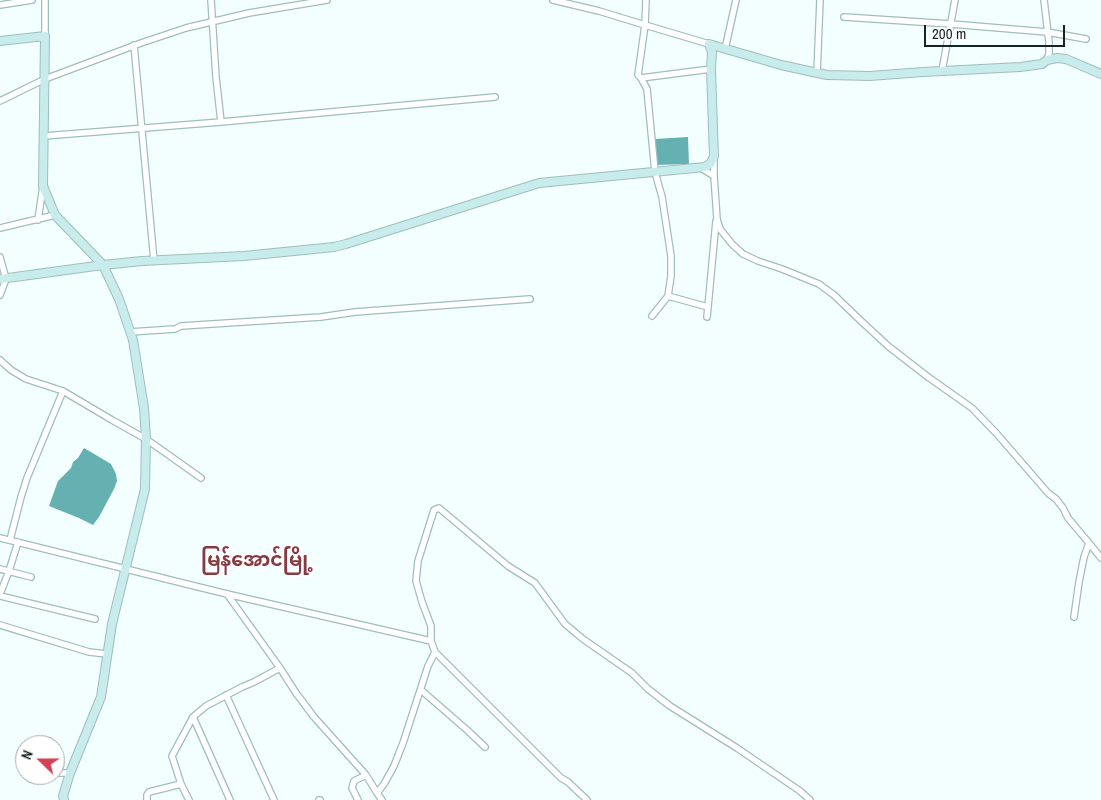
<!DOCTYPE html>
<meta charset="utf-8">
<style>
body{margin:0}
#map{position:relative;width:1101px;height:800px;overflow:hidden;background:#f2fffe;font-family:"Archivo Narrow",sans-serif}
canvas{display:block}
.north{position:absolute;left:15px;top:735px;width:50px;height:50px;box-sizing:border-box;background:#fff;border:1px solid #a2a7a7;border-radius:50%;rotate:292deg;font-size:14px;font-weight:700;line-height:20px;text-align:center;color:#172222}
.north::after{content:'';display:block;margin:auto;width:18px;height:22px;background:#d24156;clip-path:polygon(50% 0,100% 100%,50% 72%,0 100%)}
.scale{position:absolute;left:924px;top:25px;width:141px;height:22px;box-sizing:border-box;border:2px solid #172222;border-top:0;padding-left:6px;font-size:15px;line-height:18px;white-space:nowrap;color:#172222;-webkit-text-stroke:4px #fff;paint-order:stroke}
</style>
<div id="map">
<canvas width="1101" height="800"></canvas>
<div class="north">N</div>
<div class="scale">200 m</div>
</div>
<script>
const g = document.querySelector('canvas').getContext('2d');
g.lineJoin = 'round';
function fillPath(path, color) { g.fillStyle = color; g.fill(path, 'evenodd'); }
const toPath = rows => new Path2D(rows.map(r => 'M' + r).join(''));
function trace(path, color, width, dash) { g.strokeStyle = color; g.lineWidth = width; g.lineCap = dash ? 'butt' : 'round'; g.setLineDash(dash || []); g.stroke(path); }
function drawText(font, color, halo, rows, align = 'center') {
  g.font = font + ' "Archivo Narrow","Noto Sans Myanmar",sans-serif'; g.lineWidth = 4; g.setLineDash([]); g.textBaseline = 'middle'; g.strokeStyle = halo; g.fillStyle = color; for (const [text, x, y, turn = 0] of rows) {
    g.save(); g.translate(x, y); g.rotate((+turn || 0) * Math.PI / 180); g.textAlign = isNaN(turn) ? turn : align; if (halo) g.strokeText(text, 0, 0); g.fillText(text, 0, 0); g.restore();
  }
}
const water = toPath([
 [688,137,689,164,656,165,655,139],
 [84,448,111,464,116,474,117,481,114,489,99,517,93,525,79,518,49,506,58,481,71,468,73,462,78,458]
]);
const street = toPath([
 [45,0,45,36],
 [211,0,216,77,221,122,495,97],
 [553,0,599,11,645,25,638,75,641,78,711,69],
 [646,0,645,25,709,44],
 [1044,0,1049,42,1049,54,1047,60],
 [0,5,32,0],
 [844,17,951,24,1047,32,1086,39],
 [134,45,154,261],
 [725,49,736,0],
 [942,71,955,0],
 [817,73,820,0],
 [641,78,647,89,655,172,662,197,671,256,671,276,668,296,652,316],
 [0,101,45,79,141,43,186,28,249,13,327,0],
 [44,136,221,122],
 [701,168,714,176,714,158],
 [714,176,717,219,720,229,732,244,743,254,758,261,782,269,819,284,834,295,860,320,888,346,928,377,972,408,997,434,1048,493,1056,499,1063,508,1068,518,1089,543,1084,557,1079,582,1074,617],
 [38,220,43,186],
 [0,228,55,215],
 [0,257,6,279,0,295],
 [668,296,708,307,716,221],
 [707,317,708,307],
 [130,332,175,329,181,326,321,317,355,312,530,299],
 [0,360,11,370,26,379,63,391,27,478,21,497,10,540],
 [63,391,112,420,146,439,201,478],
 [0,538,227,594,431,641,431,626,422,602,416,581,418,561,434,510,439,508,508,566,535,583,565,624,583,639,632,673,648,689,670,706,737,748,800,791,810,800],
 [1089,543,1101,558],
 [0,569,31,577],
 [0,594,9,571,18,542],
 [227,594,280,668],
 [0,596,95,619],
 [0,625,89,652,107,654],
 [431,641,435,652,561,778,568,782,587,800],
 [421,690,467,730,485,747],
 [226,695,274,800],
 [193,717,230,800],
 [55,773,70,773],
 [34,778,44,775],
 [377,793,384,784,394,766,403,743,428,666,435,652],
 [147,800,147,795,149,792,181,784],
 [189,800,181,784,172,756,193,717,206,706,242,687,254,682,280,668,296,693,314,717,366,775],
 [319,800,320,800],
 [358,800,352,788,354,781,366,775,377,793,382,800]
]);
const secondary = toPath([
 [0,41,45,36,43,186,55,215,103,265,119,299,133,340,144,408,146,439,145,489,112,624,101,697,70,773,63,796,64,800],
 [709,44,781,65,827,75,870,76,923,72,1020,67,1042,64,1047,60,1057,58,1066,59,1101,74],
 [0,279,103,265,142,261,244,256,334,247,346,244,539,183,705,167,710,164,714,157,711,69,712,52,709,44]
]);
const districtNames = [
 ["မြန်အောင်မြို့",257,561]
];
fillPath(water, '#65b0b1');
trace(street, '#a0bdbd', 8);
trace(secondary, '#a0bdbd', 10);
trace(street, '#fff', 5.5);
trace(secondary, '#c8ecec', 8);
drawText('bold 19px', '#843b42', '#fff', districtNames);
</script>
